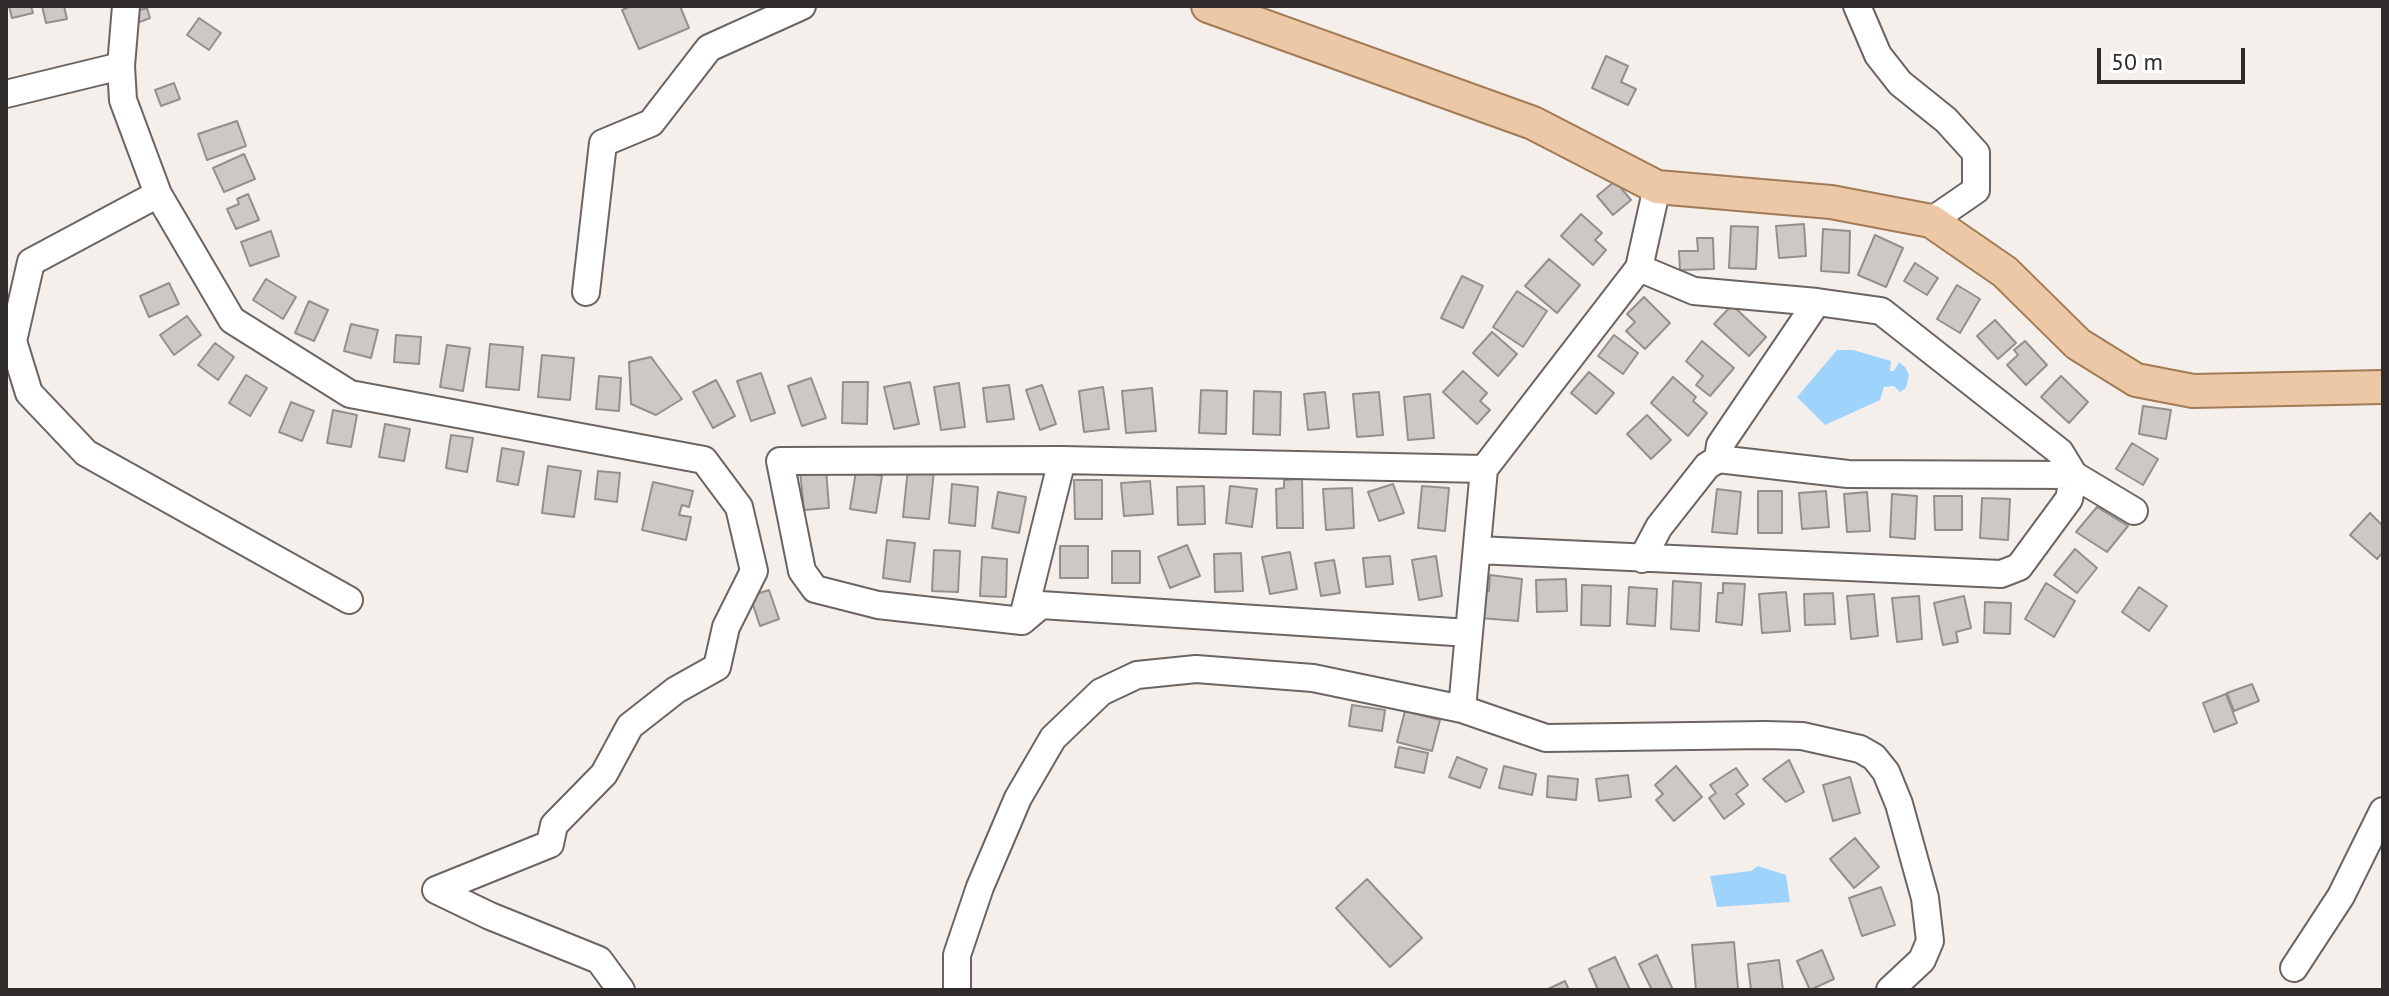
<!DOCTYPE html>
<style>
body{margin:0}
#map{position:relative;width:2389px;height:996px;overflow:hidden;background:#f5efec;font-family:"PT Sans",sans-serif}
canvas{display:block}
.frame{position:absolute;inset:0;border:8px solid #2e2b2a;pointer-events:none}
.scale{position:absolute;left:2097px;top:48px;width:148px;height:36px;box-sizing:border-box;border:4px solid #2e2b2a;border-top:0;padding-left:10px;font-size:24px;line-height:28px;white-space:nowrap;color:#2e2b2a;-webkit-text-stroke:6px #fff;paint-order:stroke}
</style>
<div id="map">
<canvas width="2389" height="996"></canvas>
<div class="frame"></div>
<div class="scale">50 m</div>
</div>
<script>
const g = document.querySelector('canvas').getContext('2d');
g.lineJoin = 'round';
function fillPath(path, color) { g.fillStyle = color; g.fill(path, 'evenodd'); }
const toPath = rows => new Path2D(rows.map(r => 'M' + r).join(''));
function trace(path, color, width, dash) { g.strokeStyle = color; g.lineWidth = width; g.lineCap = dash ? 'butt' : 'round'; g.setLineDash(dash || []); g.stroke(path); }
const water = toPath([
 [1837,350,1853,350,1891,361,1890,371,1894,371,1899,362,1905,367,1909,375,1906,388,1900,392,1894,386,1884,387,1880,400,1825,425,1797,397],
 [1758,866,1786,875,1790,902,1717,907,1710,876,1751,871]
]);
const building = toPath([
 [9,6,31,6,33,13,12,18,9,6],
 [42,6,64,6,67,19,46,23,42,6],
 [631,6,680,6,689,28,639,49,622,10,631,6],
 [147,8,150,18,137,23,133,12,147,8],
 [199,18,221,33,209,50,187,35,199,18],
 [1606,56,1628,66,1621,82,1636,89,1628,105,1592,88,1606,56],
 [174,83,180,99,161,106,155,90,174,83],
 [237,121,246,146,207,160,198,134,237,121],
 [244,154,255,179,224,192,213,168,244,154],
 [1615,181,1631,200,1613,215,1597,196,1615,181],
 [248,194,259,220,236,229,227,209,239,204,237,199,248,194],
 [1581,214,1602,233,1595,240,1606,250,1593,265,1561,236,1581,214],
 [1804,224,1806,256,1779,258,1776,226,1804,224],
 [1731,226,1758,227,1756,269,1729,268,1731,226],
 [1823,229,1850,231,1849,273,1821,271,1823,229],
 [271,231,279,256,250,266,241,242,271,231],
 [1875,235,1903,248,1886,287,1858,275,1875,235],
 [1697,238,1713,238,1714,269,1680,270,1679,251,1698,251,1697,238],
 [1549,259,1580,285,1557,313,1525,286,1549,259],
 [1915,263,1938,278,1927,295,1904,281,1915,263],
 [1462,276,1483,286,1463,328,1441,318,1462,276],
 [266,279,296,297,283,319,253,300,266,279],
 [169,283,179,304,149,317,140,296,169,283],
 [1957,285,1980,299,1960,333,1937,319,1957,285],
 [1517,291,1547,311,1523,347,1493,327,1517,291],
 [1644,297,1670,323,1645,349,1626,331,1635,322,1627,314,1644,297],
 [309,301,328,310,314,341,295,333,309,301],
 [1732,305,1766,337,1749,356,1714,324,1732,305],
 [187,316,201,335,174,355,160,335,187,316],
 [1995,320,2016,343,1998,359,1977,336,1995,320],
 [351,324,378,330,371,358,344,351,351,324],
 [1492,332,1517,354,1498,376,1473,353,1492,332],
 [396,335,421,337,419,364,394,362,396,335],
 [1614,335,1638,353,1623,374,1598,356,1614,335],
 [1702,341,1734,368,1710,396,1696,385,1703,376,1686,361,1702,341],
 [2025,341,2047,365,2026,385,2007,365,2018,355,2014,350,2025,341],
 [215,343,234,357,218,380,198,365,215,343],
 [490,344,523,347,519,390,486,387,490,344],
 [447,345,470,348,463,391,440,387,447,345],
 [542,355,574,358,570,400,538,397,542,355],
 [651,357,682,399,656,415,631,404,629,362,651,357],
 [1463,371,1487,393,1480,401,1490,410,1477,424,1443,392,1463,371],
 [1589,372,1614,393,1596,414,1571,393,1589,372],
 [761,373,775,413,751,421,737,381,761,373],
 [246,375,267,388,250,416,229,403,246,375],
 [599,376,621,378,619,411,596,409,599,376],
 [2061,376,2088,402,2069,423,2041,397,2061,376],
 [1673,377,1696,397,1693,401,1707,413,1688,436,1651,403,1673,377],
 [811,378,826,418,802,426,788,386,811,378],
 [716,380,735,416,713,428,693,392,716,380],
 [843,382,868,382,867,424,842,423,843,382],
 [910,382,919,424,894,429,884,387,910,382],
 [959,383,965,427,941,430,934,387,959,383],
 [1009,385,1014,419,987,422,983,388,1009,385],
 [1042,385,1056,424,1040,430,1026,390,1042,385],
 [1103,387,1109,429,1084,432,1079,391,1103,387],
 [1152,388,1156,431,1126,433,1122,391,1152,388],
 [1201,390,1227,391,1226,434,1199,433,1201,390],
 [1254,391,1281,392,1280,435,1253,434,1254,391],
 [1325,392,1329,428,1308,430,1304,394,1325,392],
 [1379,392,1383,435,1357,437,1353,394,1379,392],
 [1430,394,1434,438,1408,440,1404,397,1430,394],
 [291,402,314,411,302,441,279,432,291,402],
 [2143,406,2171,410,2166,439,2139,434,2143,406],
 [333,410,357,415,351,447,327,443,333,410],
 [1647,415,1671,440,1651,459,1627,434,1647,415],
 [385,424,410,429,404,461,379,457,385,424],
 [451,435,473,438,467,472,446,468,451,435],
 [2132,443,2158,459,2143,485,2116,469,2132,443],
 [502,448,524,452,518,485,497,481,502,448],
 [548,466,581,471,574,517,542,513,548,466],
 [826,468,829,508,804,510,800,471,826,468],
 [908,468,934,471,929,519,903,517,908,468],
 [598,471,620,473,617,502,595,499,598,471],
 [856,471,882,476,876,513,850,509,856,471],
 [1302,479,1303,528,1277,528,1276,489,1284,488,1284,480,1302,479],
 [1074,480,1102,480,1102,519,1075,519,1074,480],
 [1150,481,1153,514,1124,516,1121,483,1150,481],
 [653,482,693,491,689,507,682,505,679,515,691,517,686,540,642,530,653,482],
 [952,484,978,487,975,526,949,523,952,484],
 [1393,484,1404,513,1379,521,1368,492,1393,484],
 [1204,486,1205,524,1178,525,1177,487,1204,486],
 [1230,486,1257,489,1252,527,1226,523,1230,486],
 [1422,486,1449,488,1445,531,1418,528,1422,486],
 [1352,488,1354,528,1326,530,1323,489,1352,488],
 [1717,489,1741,492,1737,534,1712,532,1717,489],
 [1758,491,1782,491,1782,533,1758,533,1758,491],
 [1826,491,1829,527,1802,529,1799,493,1826,491],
 [998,492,1026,497,1019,533,992,528,998,492],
 [1867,492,1870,531,1847,532,1844,494,1867,492],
 [1892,494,1917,496,1915,539,1890,537,1892,494],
 [1934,496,1962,496,1962,530,1935,530,1934,496],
 [1982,498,2010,499,2008,540,1980,538,1982,498],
 [2097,507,2128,526,2107,552,2076,532,2097,507],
 [2370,513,2383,526,2383,552,2377,559,2350,535,2370,513],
 [887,540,915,543,910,582,883,578,887,540],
 [1187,545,1200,576,1170,588,1158,557,1187,545],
 [1060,546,1088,546,1088,578,1060,578,1060,546],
 [2075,549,2097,568,2077,593,2054,575,2075,549],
 [934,550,960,551,958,592,932,591,934,550],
 [1112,551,1140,551,1140,583,1112,583,1112,551],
 [1290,552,1297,589,1270,594,1262,557,1290,552],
 [1241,553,1243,591,1215,592,1214,554,1241,553],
 [1390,556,1393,584,1366,587,1363,558,1390,556],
 [1436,556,1442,596,1419,600,1412,560,1436,556],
 [982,557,1007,559,1006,597,980,596,982,557],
 [1334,560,1340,593,1321,596,1315,563,1334,560],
 [1490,575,1522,579,1518,621,1480,618,1483,591,1489,591,1490,575],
 [1566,579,1567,611,1537,612,1536,580,1566,579],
 [1673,581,1701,583,1699,631,1671,629,1673,581],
 [1723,583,1745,584,1742,625,1716,622,1718,593,1723,593,1723,583],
 [2046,583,2075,601,2054,637,2025,619,2046,583],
 [1582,585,1611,586,1610,626,1581,625,1582,585],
 [1629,587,1657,589,1655,626,1627,624,1629,587],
 [2139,587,2167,606,2149,631,2122,612,2139,587],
 [769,590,779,619,760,626,750,596,769,590],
 [1786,592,1790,631,1762,633,1759,594,1786,592],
 [1833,593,1835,624,1805,625,1804,594,1833,593],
 [1874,594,1878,636,1851,639,1847,596,1874,594],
 [1919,596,1922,639,1897,642,1892,598,1919,596],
 [1964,596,1971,628,1956,632,1958,642,1943,645,1934,603,1964,596],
 [1985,602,2011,603,2010,634,1984,633,1985,602],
 [2252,684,2259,701,2234,711,2227,693,2252,684],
 [2226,694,2237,723,2214,732,2203,703,2226,694],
 [1352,705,1385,710,1382,731,1349,726,1352,705],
 [1405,711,1440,720,1432,751,1397,742,1405,711],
 [1399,747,1428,753,1424,773,1395,767,1399,747],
 [1457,757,1487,769,1480,788,1449,777,1457,757],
 [1789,760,1804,792,1786,802,1763,779,1789,760],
 [1504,766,1536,774,1532,795,1499,788,1504,766],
 [1676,766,1702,797,1674,821,1656,800,1663,794,1655,785,1676,766],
 [1736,768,1748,785,1736,794,1744,804,1724,819,1709,798,1716,793,1710,785,1736,768],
 [1628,775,1631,797,1599,801,1596,779,1628,775],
 [1548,776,1578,779,1576,800,1547,797,1548,776],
 [1850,777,1860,813,1833,821,1823,785,1850,777],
 [1855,838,1879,867,1854,888,1830,859,1855,838],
 [1367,879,1422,938,1390,967,1336,908,1367,879],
 [1881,887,1895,925,1862,936,1849,898,1881,887],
 [1734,942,1738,989,1696,990,1692,945,1734,942],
 [1822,950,1834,979,1810,990,1797,961,1822,950],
 [1657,955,1673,990,1652,990,1639,964,1657,955],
 [1615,957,1630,990,1598,990,1589,969,1615,957],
 [1779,960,1783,990,1751,990,1748,964,1779,960],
 [1565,981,1569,990,1546,990,1565,981]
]);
const minor = toPath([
 [126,6,121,66,123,100,158,194,232,320,350,394,704,460,739,507,754,571,726,627,717,667,676,690,630,726,604,774,554,825,550,844,436,890,490,916,599,960,621,990],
 [1857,6,1878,55,1900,83,1946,120,1976,153,1976,190,1931,221],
 [6,94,121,66],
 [158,194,31,262,13,341,29,393,86,453,349,600],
 [1639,268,1694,291,1817,302,1881,311,2060,452,2074,475,2134,511],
 [586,292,603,143,651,123,709,48,802,6],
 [1718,459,1720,445,1817,302],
 [1477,550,2001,574,2019,567,2069,499,2074,475],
 [1642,559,1659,527,1707,466,1718,459,1848,474,2074,475],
 [1022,621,1062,460],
 [1469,633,1041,605,1022,621,878,605,815,589,802,571,780,461,1062,460,1484,469],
 [1462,709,1484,469,1639,268,1657,187],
 [2294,968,2341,896,2383,811],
 [957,990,957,955,980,887,1018,798,1053,738,1101,692,1137,675,1196,669,1313,678,1462,709,1546,738,1765,735,1802,736,1860,749,1874,757,1886,772,1899,804,1925,898,1930,941,1922,960,1890,990]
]);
const major = toPath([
 [1208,6,1533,123,1657,187,1831,202,1931,221,2005,272,2078,344,2136,380,2193,391,2383,387]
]);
fillPath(water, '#9ed3fb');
fillPath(building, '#cec8c5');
trace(building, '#948f8c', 2);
trace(minor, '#6a6562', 30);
trace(major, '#a27a54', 36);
trace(minor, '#fff', 26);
trace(major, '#ecc8a6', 32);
</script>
